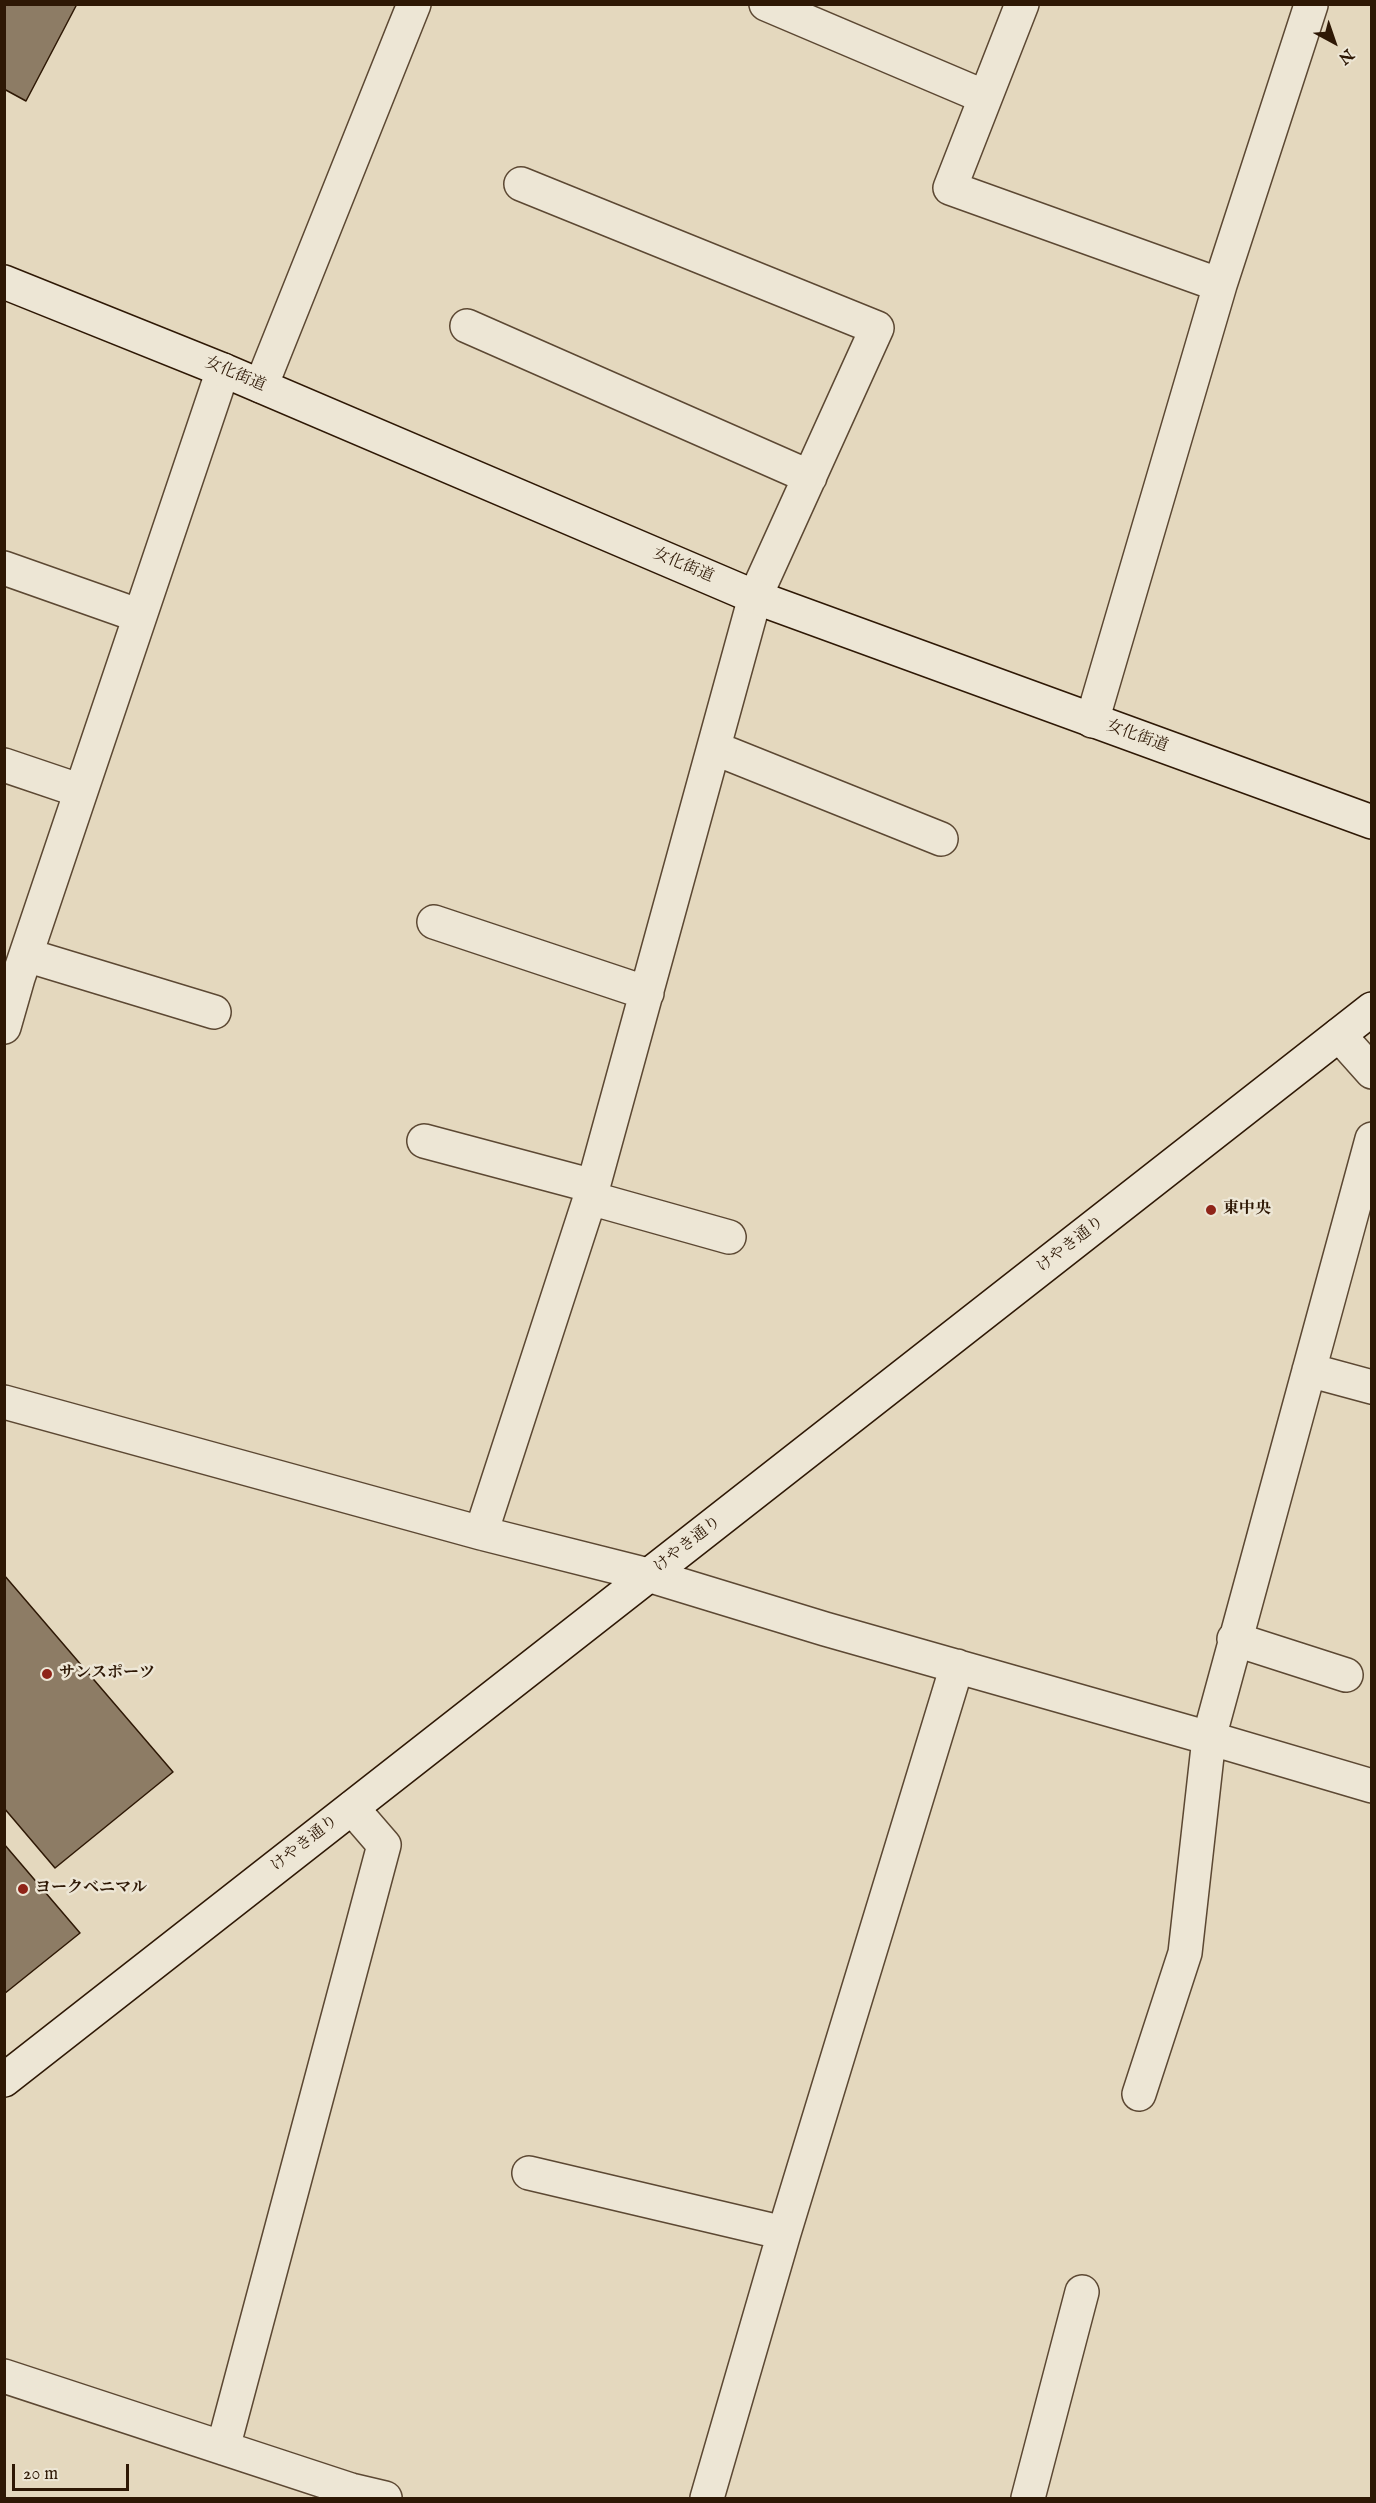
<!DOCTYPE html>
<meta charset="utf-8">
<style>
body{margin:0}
#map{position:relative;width:1376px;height:2503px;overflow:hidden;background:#e4d8be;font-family:"IM FELL English",serif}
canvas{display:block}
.frame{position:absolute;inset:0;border:6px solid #2e1805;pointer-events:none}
.north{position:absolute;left:1304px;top:12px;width:60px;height:60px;-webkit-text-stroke:4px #ede6d5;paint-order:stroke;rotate:140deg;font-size:16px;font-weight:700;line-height:24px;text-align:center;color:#2e1805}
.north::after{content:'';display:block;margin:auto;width:21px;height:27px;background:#2e1805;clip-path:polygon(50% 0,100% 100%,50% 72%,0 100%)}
.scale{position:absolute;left:12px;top:2464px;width:117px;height:27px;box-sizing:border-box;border:3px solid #2e1805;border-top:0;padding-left:8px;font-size:18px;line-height:21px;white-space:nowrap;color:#2e1805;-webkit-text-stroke:4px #ede6d5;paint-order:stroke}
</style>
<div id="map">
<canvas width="1376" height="2503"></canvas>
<div class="frame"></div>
<div class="north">N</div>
<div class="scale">20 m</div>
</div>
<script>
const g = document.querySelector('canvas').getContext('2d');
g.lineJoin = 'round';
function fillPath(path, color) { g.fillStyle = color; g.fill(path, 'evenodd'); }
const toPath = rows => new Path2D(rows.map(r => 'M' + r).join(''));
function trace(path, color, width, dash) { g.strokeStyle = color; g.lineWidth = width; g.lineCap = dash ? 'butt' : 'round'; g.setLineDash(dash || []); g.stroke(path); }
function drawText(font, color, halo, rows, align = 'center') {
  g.font = font + ' "IM FELL English","Noto Serif JP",serif'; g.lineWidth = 5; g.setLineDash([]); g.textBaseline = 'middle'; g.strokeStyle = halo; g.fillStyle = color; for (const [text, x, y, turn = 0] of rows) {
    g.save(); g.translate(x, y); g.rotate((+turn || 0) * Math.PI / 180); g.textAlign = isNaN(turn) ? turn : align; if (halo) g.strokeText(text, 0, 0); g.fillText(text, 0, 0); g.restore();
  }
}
const building = toPath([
 [4,4,77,4,26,101,4,89,4,4],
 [4,1575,173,1772,55,1868,4,1808,4,1575],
 [4,1844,80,1933,4,1994,4,1844]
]);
const street = toPath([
 [766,4,985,97],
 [1022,4,950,188,1220,285],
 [467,326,810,477],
 [261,386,414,4],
 [4,568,140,616],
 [1092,721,1220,285,1311,5],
 [714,748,941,839],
 [4,765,81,791],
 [434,922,647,993],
 [26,955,214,1012],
 [4,1027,18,978,223,370],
 [1339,1035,1372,1072],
 [424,1141,593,1186],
 [590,1198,729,1237],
 [1309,1370,1372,1387],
 [4,1402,481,1533,648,1575,825,1629,1209,1738,1372,1139],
 [481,1533,590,1198,755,597,877,328,521,184],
 [1234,1639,1346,1675],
 [1139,2094,1185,1953,1209,1738,1372,1786],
 [529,2173,784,2233],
 [4,2376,351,2490,385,2498],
 [223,2448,384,1845,352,1808],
 [707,2498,784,2233,957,1666],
 [1028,2498,1082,2292]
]);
const secondary = toPath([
 [4,282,223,370,755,597,1372,822],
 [4,2080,1372,1009]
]);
const markers = [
 [1211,1210,6,"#8f2418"],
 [47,1674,6,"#8f2418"],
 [23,1889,6,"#8f2418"]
];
const streetNames = [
 ["女化街道",235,375,23],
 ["女化街道",683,566,23],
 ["女化街道",1137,737,20],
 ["けやき通り",1071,1245,-38],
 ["けやき通り",688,1545,-38],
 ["けやき通り",305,1844,-38]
];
const poiNames = [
 ["東中央",1223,1210],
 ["サンスポーツ",59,1674],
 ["ヨークベニマル",35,1889]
];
fillPath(building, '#8d7c65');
trace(building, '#2e1805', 1.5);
trace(street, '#5c4833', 36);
trace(secondary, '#2e1805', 36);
trace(street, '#ede6d5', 33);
trace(secondary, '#ede6d5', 33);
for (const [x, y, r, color] of markers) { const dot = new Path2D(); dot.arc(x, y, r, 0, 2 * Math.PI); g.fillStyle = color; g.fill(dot); trace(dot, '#ede6d5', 2); }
drawText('16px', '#2e1805', '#ede6d5', streetNames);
drawText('bold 16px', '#2e1805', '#ede6d5', poiNames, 'left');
</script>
